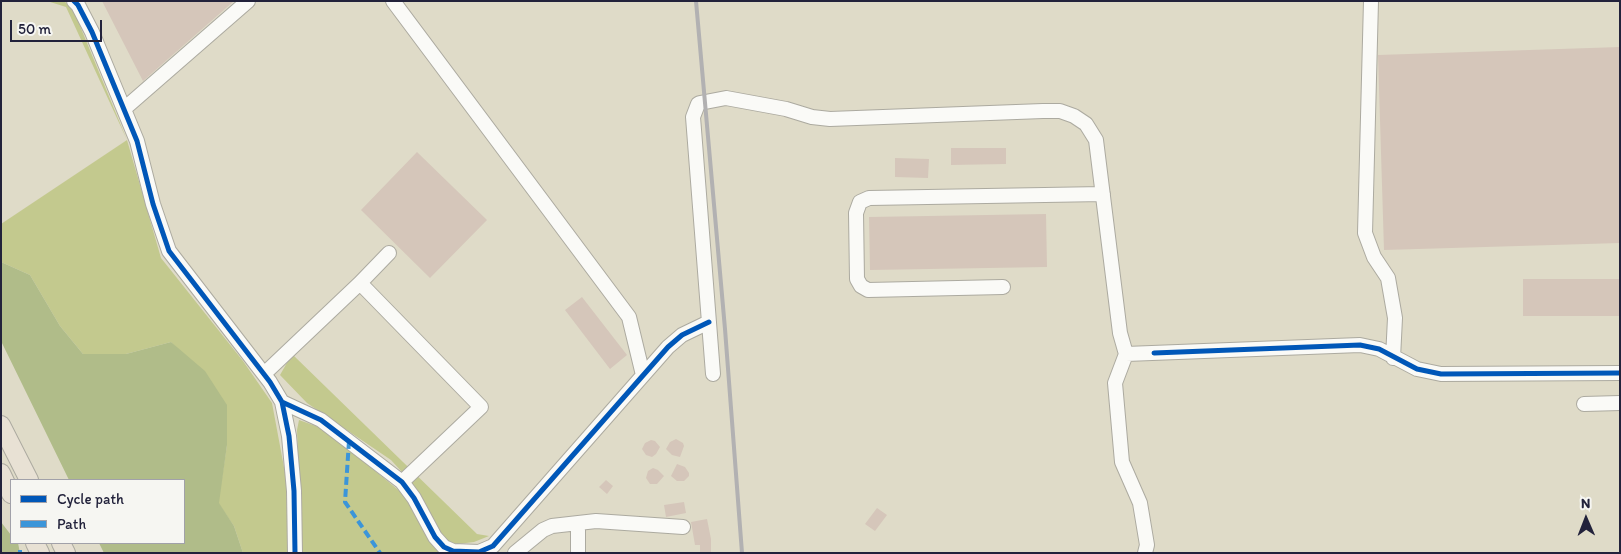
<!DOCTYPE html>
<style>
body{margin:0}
#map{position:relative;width:1621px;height:554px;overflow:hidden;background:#dfdbc8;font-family:Itim,sans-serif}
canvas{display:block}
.frame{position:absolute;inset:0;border:2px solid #22223b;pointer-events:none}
.legend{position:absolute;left:10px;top:479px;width:175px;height:65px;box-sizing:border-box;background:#f6f6f2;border:1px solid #a1a1a9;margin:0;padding:6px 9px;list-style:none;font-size:15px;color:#22223b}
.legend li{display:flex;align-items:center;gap:10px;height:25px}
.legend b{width:25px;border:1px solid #a1a1a9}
.north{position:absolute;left:1561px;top:494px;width:50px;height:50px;-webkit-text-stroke:4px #f6f6f2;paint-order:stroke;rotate:359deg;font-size:14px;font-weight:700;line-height:20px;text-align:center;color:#22223b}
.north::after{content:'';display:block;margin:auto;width:18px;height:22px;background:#22223b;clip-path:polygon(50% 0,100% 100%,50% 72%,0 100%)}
.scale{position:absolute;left:10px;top:20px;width:92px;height:22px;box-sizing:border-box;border:2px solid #22223b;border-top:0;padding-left:6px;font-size:15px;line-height:18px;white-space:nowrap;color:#22223b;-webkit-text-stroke:4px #f6f6f2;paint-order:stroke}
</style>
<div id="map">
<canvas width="1621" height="554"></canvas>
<div class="frame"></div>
<ul class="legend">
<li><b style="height:6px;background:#0057b8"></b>Cycle path</li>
<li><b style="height:6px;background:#3b95d9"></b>Path</li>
</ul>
<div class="north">N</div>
<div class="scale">50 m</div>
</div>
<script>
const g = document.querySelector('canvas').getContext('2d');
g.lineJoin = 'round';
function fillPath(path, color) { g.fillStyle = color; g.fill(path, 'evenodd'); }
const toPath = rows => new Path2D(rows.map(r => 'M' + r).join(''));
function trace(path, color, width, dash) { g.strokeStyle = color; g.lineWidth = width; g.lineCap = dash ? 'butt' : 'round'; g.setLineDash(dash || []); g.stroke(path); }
const green = toPath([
 [47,1,64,1,73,9,127,140,161,258,243,361,272,403,286,478,288,553,243,553,234,526,218,503,227,445,227,406,171,342,126,354,83,354,60,326,30,275,1,262,1,224,127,140,66,7],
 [292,354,477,534,489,536,474,542,458,544,449,542,439,534,412,483,391,460,307,403,280,375],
 [299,420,324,429,402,493,440,553,302,553,297,430]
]);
const forest = toPath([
 [1,262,30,275,60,326,83,354,126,354,171,342,205,371,227,405,227,445,219,503,234,526,243,553,104,553,99,543,184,543,184,480,69,480,1,341],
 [1,522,11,535,11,543,18,543,20,553,1,553]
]);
const building = toPath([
 [102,1,234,1,143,81],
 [1620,47,1620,243,1384,250,1378,55],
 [951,148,1006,148,1006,164,951,165],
 [417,152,487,220,430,278,361,210],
 [895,158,929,159,928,178,895,177],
 [1046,214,1047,267,870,270,869,217],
 [1523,279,1620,279,1620,316,1523,316],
 [582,297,627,355,610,369,565,310],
 [676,439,683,443,684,446,680,457,672,455,666,449,670,442],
 [651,440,655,441,660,447,656,454,652,457,646,455,642,449,645,443],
 [677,464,685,467,689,473,689,476,684,481,677,481,671,476],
 [653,468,658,470,664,476,657,484,650,484,646,478,648,471],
 [606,480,613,486,607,494,599,487],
 [684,502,686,513,666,517,664,505],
 [877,508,887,515,875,531,865,524],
 [707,519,711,539,711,553,700,553,700,545,695,545,691,522]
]);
const minor = toPath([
 [74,1,78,5,92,32,137,141,153,204,169,251,270,382,282,402,289,436,294,491,295,553],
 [393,1,629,317,643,375],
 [1371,1,1365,233,1374,257,1388,278,1395,318,1393,358],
 [124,109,248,1],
 [360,283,389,253],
 [1003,287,868,290,861,286,857,279,856,213,860,202,869,198,1103,194],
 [1126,354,1115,383,1122,462,1140,503,1147,545,1145,553],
 [264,374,360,283,481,407,402,482],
 [713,374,693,117,698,104,700,103,726,98,786,109,812,117,830,119,1043,111,1060,111,1074,116,1086,124,1096,140,1120,333,1126,354,1360,345,1379,349,1417,369,1441,374,1620,373],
 [282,402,321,420,402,482,414,498,435,537,444,547,453,551,479,552,493,546,668,347,682,335,709,322],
 [1584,404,1620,403],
 [578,523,578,553],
 [515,553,543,530,552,526,596,521,683,527]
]);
const major = toPath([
 [1,425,29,480],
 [1,473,11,494],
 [35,543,40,553],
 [61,543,66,553]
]);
const rail = toPath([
 [696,1,725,329,742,553]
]);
const quiet = toPath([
 [349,441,345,502,380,553],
 [20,550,20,553]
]);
const cycleway = toPath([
 [74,1,78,5,92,32,137,141,153,204,169,251,270,382,282,402,289,436,294,491,295,553],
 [1154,353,1360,345,1379,349,1417,369,1441,374,1620,373],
 [282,402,321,420,402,482,414,498,435,537,444,547,453,551,479,552,493,546,668,347,682,335,709,322]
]);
fillPath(green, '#c3c98e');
fillPath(forest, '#b0bc89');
fillPath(building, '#d5c6ba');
trace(minor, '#acaaa0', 16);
trace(major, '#acaaa0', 20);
trace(minor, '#fafaf7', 14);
trace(major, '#e8e1d4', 18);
trace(rail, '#b2b1b2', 4);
trace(quiet, '#3b95d9', 4, [8, 4]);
trace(cycleway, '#0057b8', 5);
</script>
